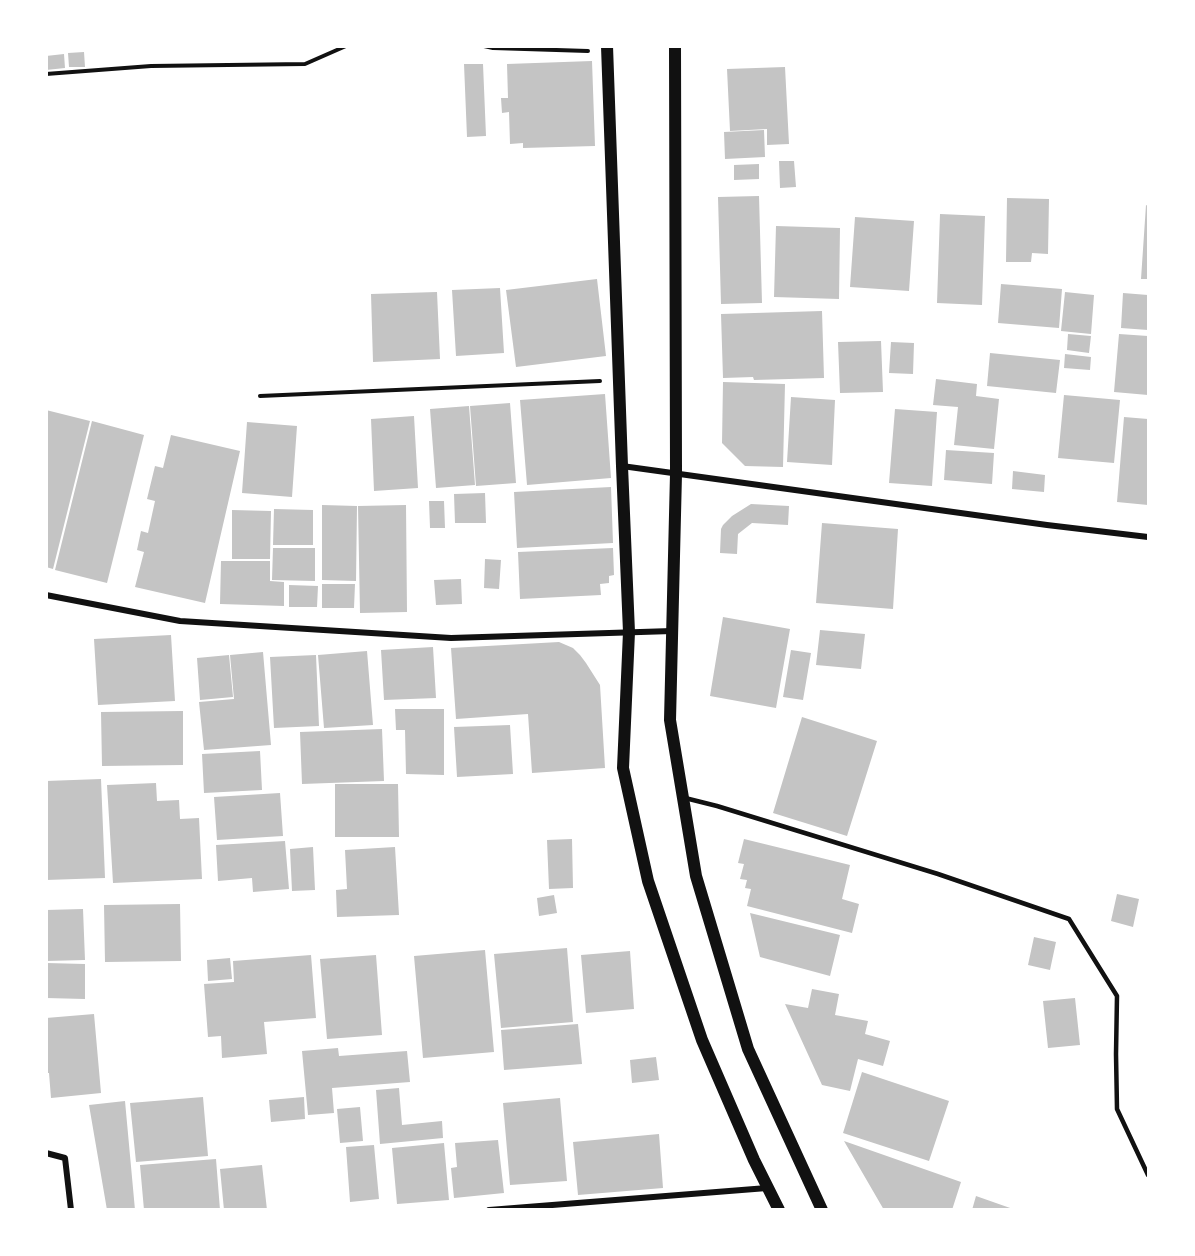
<!DOCTYPE html>
<style>
body{margin:0}
#map{position:relative;width:1195px;height:1256px;overflow:hidden;background:#fff;font-family:Roboto,sans-serif}
canvas{display:block}
.frame{position:absolute;inset:0;border:48px solid #fff;pointer-events:none}
</style>
<div id="map">
<canvas width="1195" height="1256"></canvas>
<div class="frame"></div>
</div>
<script>
const g = document.querySelector('canvas').getContext('2d');
g.lineJoin = 'round';
function fillPath(path, color) { g.fillStyle = color; g.fill(path, 'evenodd'); }
const toPath = rows => new Path2D(rows.map(r => 'M' + r).join(''));
function trace(path, color, width, dash) { g.strokeStyle = color; g.lineWidth = width; g.lineCap = dash ? 'butt' : 'round'; g.setLineDash(dash || []); g.stroke(path); }
const building = toPath([
 [84,52,85,67,69,67,68,53],
 [64,54,65,68,46,70,46,56],
 [592,61,595,146,523,148,523,143,510,144,509,112,502,113,501,98,508,98,507,64],
 [464,64,483,64,486,136,467,137],
 [785,67,789,144,767,145,767,129,730,131,727,69],
 [764,130,765,157,725,159,724,132],
 [779,161,794,161,796,187,780,188],
 [759,164,759,179,734,180,734,165],
 [759,196,762,303,721,304,718,197],
 [1007,198,1049,199,1048,254,1032,253,1031,262,1006,262],
 [1146,205,1148,206,1148,279,1141,279],
 [940,214,985,216,982,305,937,303],
 [855,217,914,221,909,291,850,287],
 [776,226,840,228,839,299,774,297],
 [597,279,606,356,516,367,506,290],
 [1001,284,1062,289,1059,328,998,323],
 [500,288,504,353,456,356,452,290],
 [437,292,440,359,373,362,371,294],
 [1065,292,1094,295,1091,334,1061,331],
 [1123,293,1148,295,1148,330,1121,328],
 [822,311,824,378,754,380,753,377,723,378,721,314],
 [1068,334,1091,336,1089,353,1067,350],
 [1119,334,1148,336,1148,395,1114,392],
 [881,341,883,392,840,393,838,342],
 [891,342,914,343,913,374,889,373],
 [990,353,1060,360,1056,393,987,386],
 [1065,354,1091,357,1090,370,1064,368],
 [936,379,977,384,976,396,999,399,994,449,954,445,958,407,933,405],
 [723,382,785,384,783,467,745,466,722,443],
 [605,394,611,478,527,485,520,400],
 [1064,395,1120,400,1114,463,1058,458],
 [791,397,835,400,832,465,787,462],
 [510,403,516,483,476,486,470,406],
 [469,406,475,485,436,488,430,409],
 [895,409,937,412,932,486,889,483],
 [46,410,90,421,53,569,46,567],
 [414,416,418,488,374,491,371,419],
 [1124,417,1148,419,1148,505,1117,502],
 [92,421,144,435,107,583,55,570],
 [247,422,297,426,292,497,242,493],
 [171,435,240,451,205,603,135,587,144,552,137,550,141,531,148,533,155,501,147,499,155,466,163,468],
 [946,450,994,453,992,484,944,480],
 [1013,471,1045,475,1044,492,1012,489],
 [611,487,613,543,517,548,514,492],
 [485,493,486,523,455,523,454,494],
 [429,501,444,501,445,528,430,528],
 [751,504,789,506,788,525,752,523,738,534,737,554,720,553,721,529,723,525,732,516],
 [322,505,357,506,356,581,322,580],
 [406,505,407,612,360,613,358,506],
 [274,509,313,510,313,545,273,545],
 [232,510,271,511,270,559,232,559],
 [822,523,898,529,893,609,816,603],
 [273,548,315,548,315,581,272,580],
 [613,548,614,575,609,576,609,583,600,584,601,595,520,599,518,552],
 [485,559,501,560,499,589,484,588],
 [221,561,270,561,270,581,284,582,284,606,220,604],
 [461,579,462,604,436,605,434,580],
 [322,584,355,584,354,608,322,608],
 [289,585,318,586,317,607,289,607],
 [723,617,790,629,776,708,710,696],
 [820,630,865,634,861,669,816,665],
 [171,635,175,701,98,705,94,639],
 [559,642,573,648,580,655,586,663,600,685,605,768,532,773,528,714,456,719,451,648],
 [433,647,436,698,384,700,381,650],
 [791,650,811,653,803,700,783,697],
 [367,651,373,725,324,728,318,655],
 [263,652,271,745,204,750,199,702,234,699,230,655],
 [229,655,233,697,200,700,197,658],
 [316,655,319,726,274,728,270,657],
 [395,709,444,709,444,775,406,774,405,730,396,730],
 [183,711,183,765,102,766,101,712],
 [802,717,877,741,847,836,773,813],
 [510,725,513,774,457,777,454,727],
 [382,729,384,781,302,784,300,732],
 [260,751,262,790,204,793,202,754],
 [101,779,105,878,46,880,46,781],
 [156,783,157,801,179,800,180,819,199,818,202,879,113,883,107,785],
 [335,784,398,784,399,837,335,837],
 [280,793,283,836,217,840,214,797],
 [572,839,573,888,549,889,547,840],
 [744,839,850,865,842,899,859,904,852,933,747,906,751,889,745,888,747,880,740,879,744,864,738,863],
 [285,841,289,889,253,892,252,878,218,881,216,845],
 [313,847,315,890,292,891,290,849],
 [395,847,399,915,337,917,336,890,347,889,345,850],
 [1117,894,1139,899,1133,927,1111,921],
 [554,895,557,913,539,916,537,898],
 [180,904,181,961,105,962,104,905],
 [83,909,85,960,46,961,46,910],
 [750,913,840,935,830,976,760,957],
 [1034,937,1056,942,1050,970,1028,965],
 [567,948,573,1022,501,1028,494,954],
 [485,950,494,1052,423,1058,414,956],
 [630,951,634,1009,586,1013,581,955],
 [311,955,316,1018,264,1022,267,1054,222,1058,221,1036,208,1037,204,984,234,982,233,961],
 [376,955,382,1035,327,1039,320,959],
 [230,958,232,979,208,981,207,960],
 [46,963,85,964,85,999,46,998],
 [812,989,839,994,835,1015,868,1021,865,1034,890,1041,883,1066,858,1059,850,1091,822,1085,785,1004,808,1008],
 [1075,998,1080,1045,1048,1048,1043,1001],
 [94,1014,101,1093,51,1098,49,1073,46,1073,46,1018],
 [578,1024,582,1064,504,1070,501,1030],
 [338,1048,339,1056,407,1051,410,1082,332,1088,334,1113,308,1115,302,1051],
 [656,1057,659,1080,632,1083,630,1060],
 [862,1072,949,1101,929,1161,843,1133],
 [399,1088,402,1125,442,1121,443,1138,380,1144,376,1090],
 [203,1097,208,1156,136,1162,130,1103],
 [304,1097,305,1119,271,1122,269,1100],
 [560,1098,567,1181,510,1185,503,1103],
 [125,1101,135,1210,107,1210,89,1105],
 [360,1107,363,1141,340,1143,337,1109],
 [659,1134,663,1188,578,1195,573,1142],
 [498,1140,504,1193,454,1198,451,1168,457,1167,455,1143],
 [844,1141,961,1182,952,1210,884,1210],
 [444,1143,449,1200,397,1204,392,1148],
 [374,1145,379,1199,350,1202,346,1147],
 [216,1159,220,1210,144,1210,140,1165],
 [262,1165,267,1210,224,1210,220,1169],
 [976,1196,1013,1209,1013,1210,972,1210]
]);
const path = toPath([
 [484,46,493,48,588,51],
 [46,74,151,66,305,64,346,46],
 [260,396,600,381]
]);
const service = toPath([
 [685,798,717,806,938,874,1069,919,1117,996,1116,1054,1117,1109,1148,1175]
]);
const minor = toPath([
 [622,466,1047,525,1148,537],
 [46,595,180,621,451,638,672,631],
 [46,1153,65,1158,71,1210],
 [489,1210,767,1188]
]);
const secondary = toPath([
 [607,46,622,466,629,632,623,768,648,881,702,1040,754,1160,779,1210],
 [675,46,676,474,670,720,696,876,748,1049,822,1210]
]);
fillPath(building, '#c4c4c4');
trace(path, '#111', 4);
trace(service, '#111', 4.5);
trace(minor, '#111', 6);
trace(secondary, '#111', 12);
</script>
